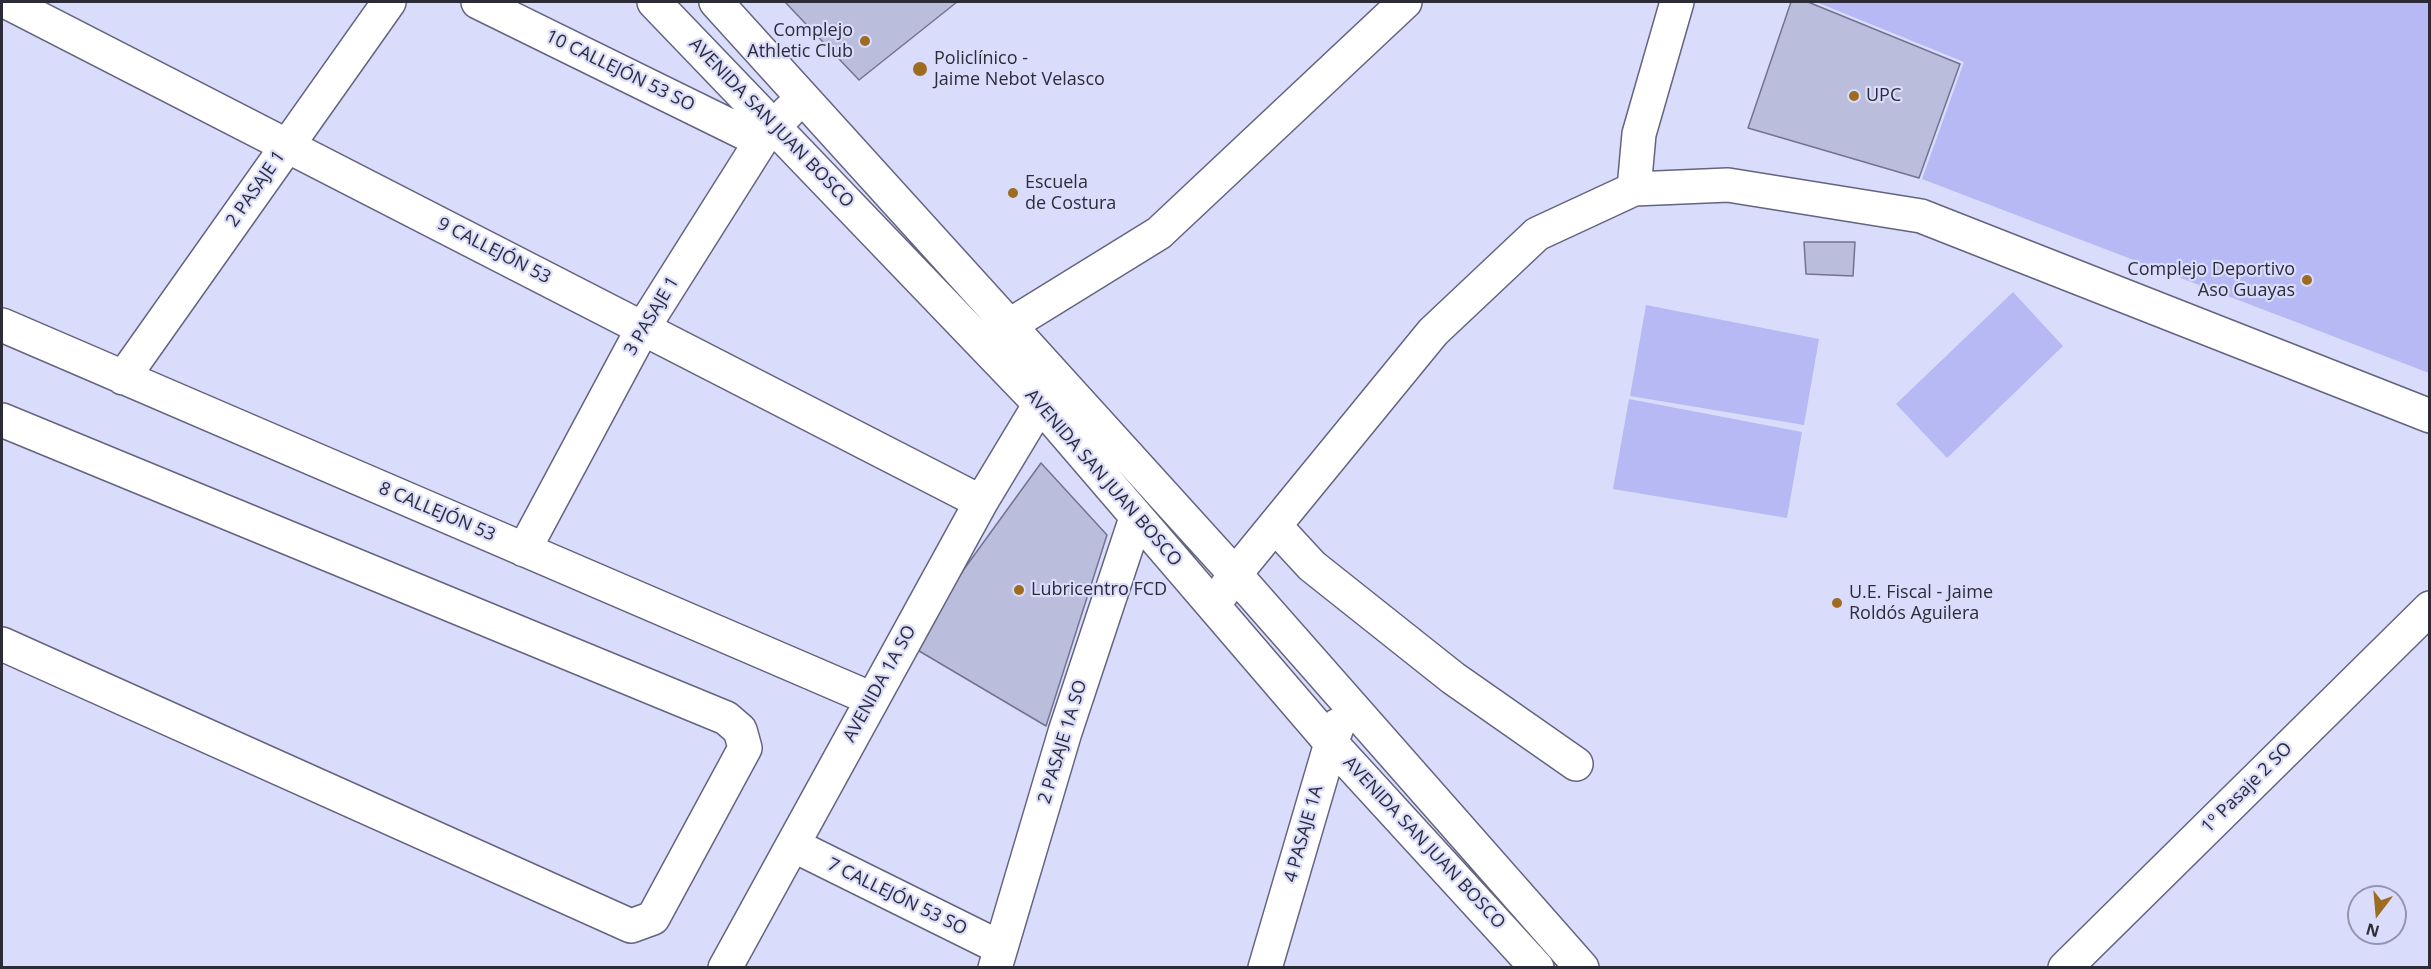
<!DOCTYPE html>
<meta charset="utf-8">
<style>
body{margin:0}
#map{position:relative;width:2431px;height:969px;overflow:hidden;background:#dadcfc;font-family:"Open Sans",sans-serif}
canvas{display:block}
.frame{position:absolute;inset:0;border:3px solid #2c2c38;pointer-events:none}
.north{position:absolute;left:2347px;top:885px;width:60px;height:60px;box-sizing:border-box;background:#dadcfc;border:2px solid #9496ae;border-radius:50%;rotate:196deg;font-size:16px;font-weight:700;line-height:24px;text-align:center;color:#2c2c38}
.north::after{content:'';display:block;margin:auto;width:21px;height:27px;background:#9e6c21;clip-path:polygon(50% 0,100% 100%,50% 72%,0 100%)}
</style>
<div id="map">
<canvas width="2431" height="969"></canvas>
<div class="frame"></div>
<div class="north">N</div>
</div>
<script>
const g = document.querySelector('canvas').getContext('2d');
g.lineJoin = 'round';
function fillPath(path, color) { g.fillStyle = color; g.fill(path, 'evenodd'); }
const toPath = rows => new Path2D(rows.map(r => 'M' + r).join(''));
function trace(path, color, width, dash) { g.strokeStyle = color; g.lineWidth = width; g.lineCap = dash ? 'butt' : 'round'; g.setLineDash(dash || []); g.stroke(path); }
function drawText(font, color, halo, rows, align = 'center') {
  g.font = font + ' "Open Sans",sans-serif'; g.lineWidth = 4.5; g.setLineDash([]); g.textBaseline = 'middle'; g.strokeStyle = halo; g.fillStyle = color; for (const [text, x, y, turn = 0] of rows) {
    g.save(); g.translate(x, y); g.rotate((+turn || 0) * Math.PI / 180); g.textAlign = isNaN(turn) ? turn : align; if (halo) g.strokeText(text, 0, 0); g.fillText(text, 0, 0); g.restore();
  }
}
const green = toPath([
 [1816,2,2429,2,2429,373,1922,179,1964,62],
 [2013,292,2063,346,1947,458,1896,404],
 [1646,305,1819,339,1804,425,1630,396],
 [1629,399,1802,432,1787,518,1613,489]
]);
const building = toPath([
 [785,2,957,2,859,80,785,2],
 [1791,2,1808,2,1960,64,1919,178,1748,128,1791,2],
 [1804,242,1855,242,1853,276,1806,274,1804,242],
 [1041,463,1107,535,1046,726,909,645,1041,463]
]);
const minor = toPath([
 [7,2,981,502],
 [478,2,761,141],
 [654,2,1040,404,1331,743,1537,968],
 [716,2,1235,574,1582,968],
 [1634,189,1639,134,1677,2],
 [2,325,872,699],
 [1010,325,1159,233,1405,2],
 [123,378,389,2],
 [2,420,726,718,740,730,745,748,653,918,631,926,2,644],
 [1275,526,1312,566,1453,678,1576,764],
 [524,550,643,328,761,141,789,111],
 [1214,605,1235,574,1433,332,1537,234,1634,189,1728,185,1921,216,2430,416],
 [793,845,1001,948],
 [725,968,981,502,1040,404],
 [995,968,1065,732,1136,518],
 [1265,968,1331,743,1338,725],
 [2065,968,2430,608]
]);
const markers = [
 [865,41,6,"#9e6c21"],
 [920,69,8,"#9e6c21"],
 [1854,96,6,"#9e6c21"],
 [1013,193,6,"#9e6c21"],
 [2307,280,6,"#9e6c21"],
 [1019,590,6,"#9e6c21"],
 [1837,603,6,"#9e6c21"]
];
const poiNames = [
 ["Complejo",853,31,"right"],
 ["Athletic Club",853,52,"right"],
 ["Policlínico -",934,59],
 ["Jaime Nebot Velasco",934,80],
 ["UPC",1866,96],
 ["Escuela",1025,183],
 ["de Costura",1025,204],
 ["Complejo Deportivo",2295,270,"right"],
 ["Aso Guayas",2295,291,"right"],
 ["Lubricentro FCD",1031,590],
 ["U.E. Fiscal - Jaime",1849,593],
 ["Roldós Aguilera",1849,614]
];
const streetNames = [
 ["10 CALLEJÓN 53 SO",620,71,26],
 ["AVENIDA SAN JUAN BOSCO",771,123,46],
 ["2 PASAJE 1",256,189,-55],
 ["9 CALLEJÓN 53",494,251,27],
 ["3 PASAJE 1",652,316,-59],
 ["AVENIDA SAN JUAN BOSCO",1103,478,49],
 ["8 CALLEJÓN 53",437,512,23],
 ["AVENIDA 1A SO",880,684,-61],
 ["2 PASAJE 1A SO",1063,742,-73],
 ["1º Pasaje 2 SO",2247,788,-45],
 ["4 PASAJE 1A",1304,834,-74],
 ["AVENIDA SAN JUAN BOSCO",1424,843,47],
 ["7 CALLEJÓN 53 SO",897,897,26]
];
fillPath(green, '#b7b9f4');
fillPath(building, '#bbbddc');
trace(building, '#727390', 1.5);
trace(minor, '#636480', 36);
trace(minor, '#fff', 33);
for (const [x, y, r, color] of markers) { const dot = new Path2D(); dot.arc(x, y, r, 0, 2 * Math.PI); g.fillStyle = color; g.fill(dot); trace(dot, '#dadcfc', 2); }
drawText('18px', '#2c2c38', '#dadcfc', poiNames, 'left');
drawText('18px', '#2c2c38', '#dadcfc', streetNames);
</script>
